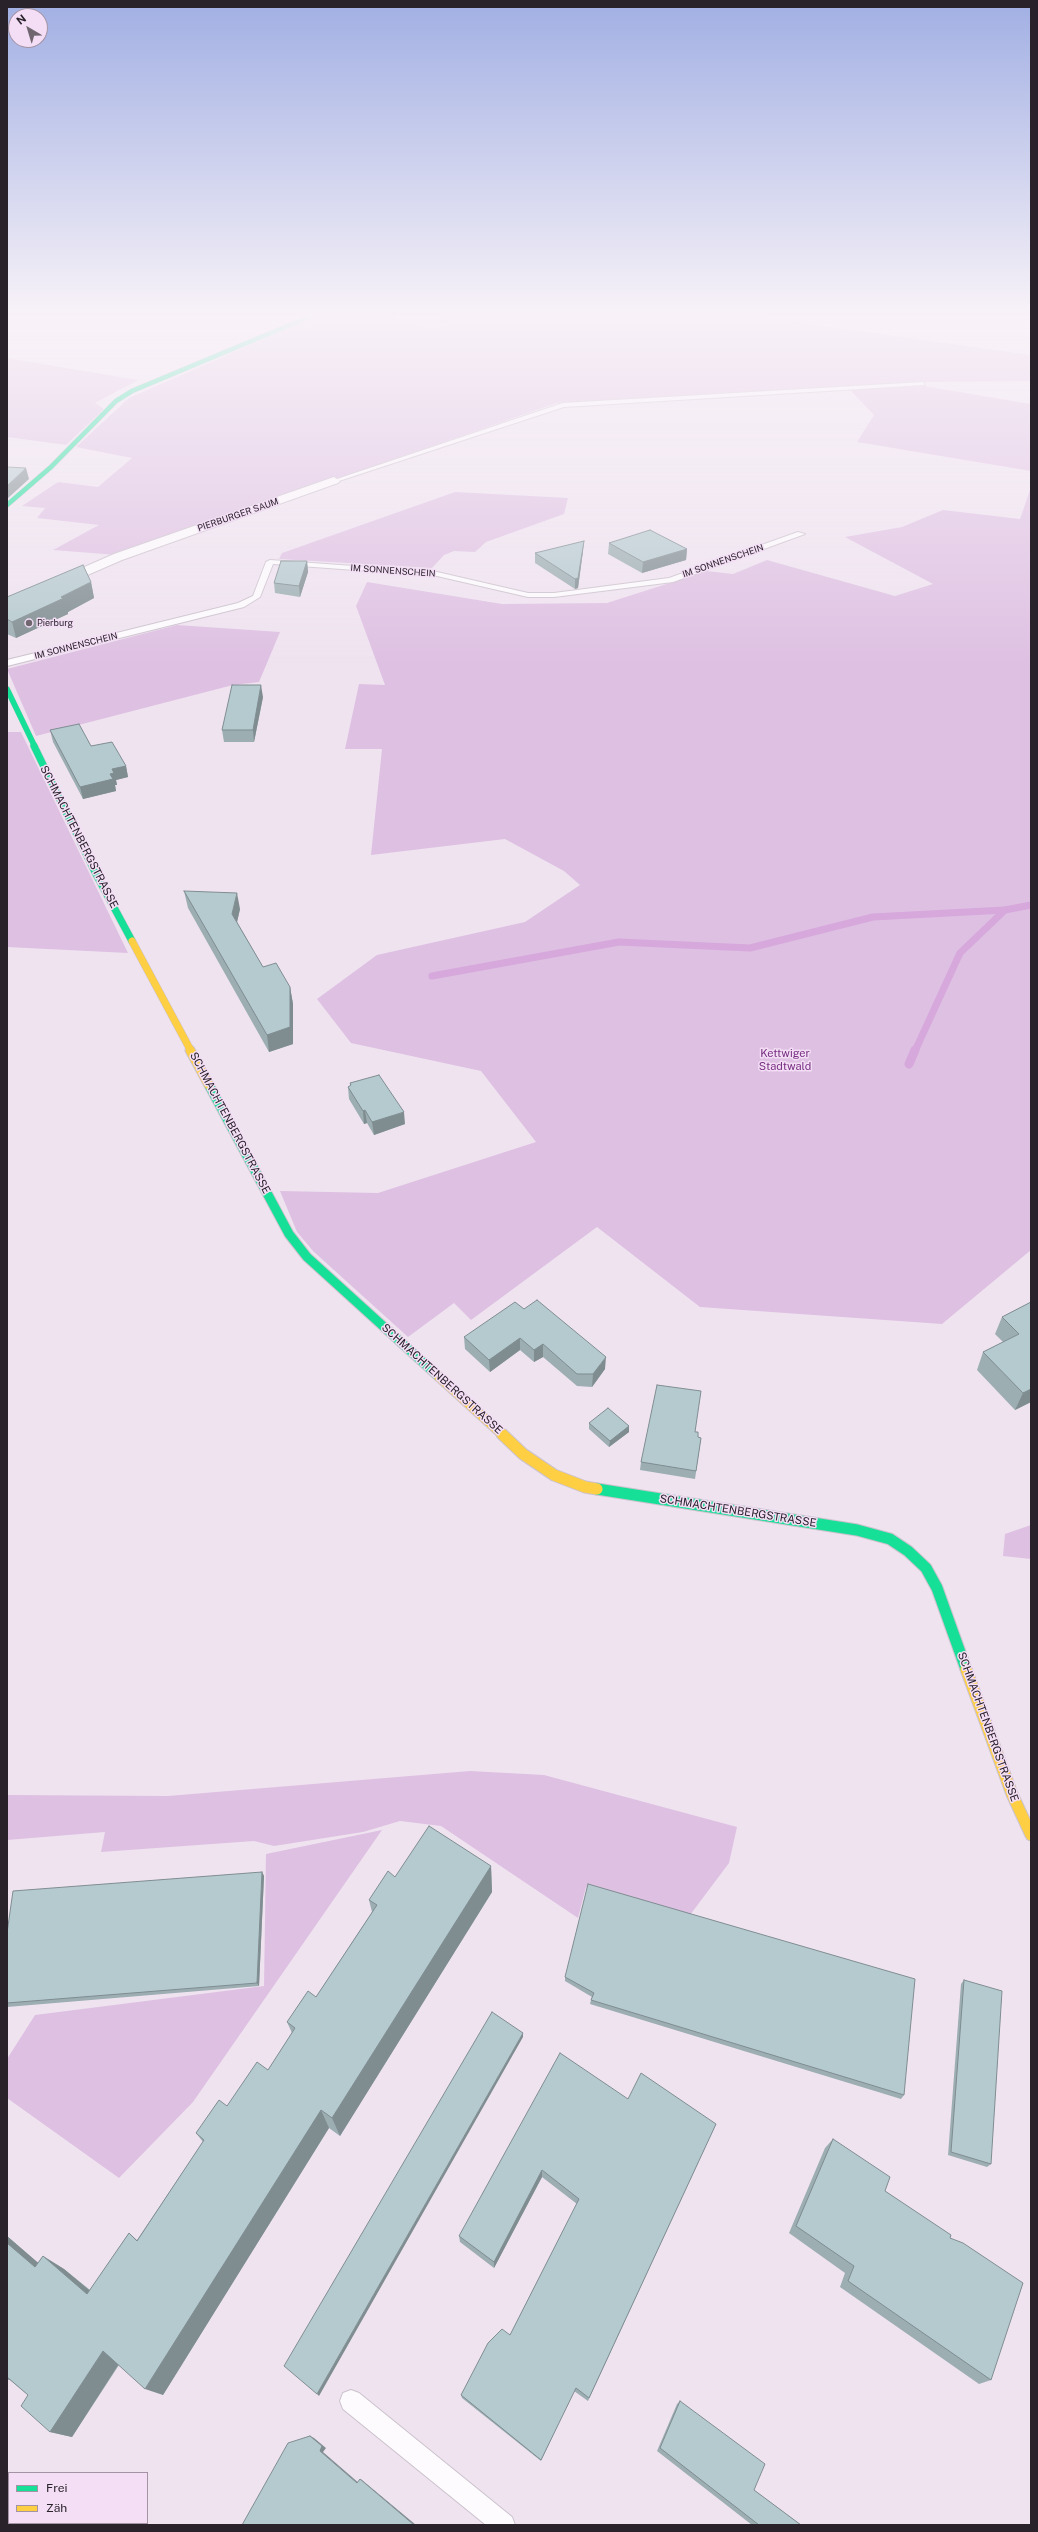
<!DOCTYPE html>
<meta charset="utf-8">
<style>
body{margin:0}
#map{position:relative;width:1038px;height:2532px;overflow:hidden;background:#efe3f0;font-family:"Public Sans",sans-serif}
canvas{display:block}
.frame{position:absolute;inset:0;border:8px solid #2a222b;pointer-events:none}
.legend{position:absolute;left:8px;top:2472px;width:140px;height:52px;box-sizing:border-box;background:#f3def5;border:1px solid #a393a4;margin:0;padding:5px 7px;list-style:none;font-size:12px;color:#2a222b}
.legend li{display:flex;align-items:center;gap:8px;height:20px}
.legend b{width:20px;border:1px solid #a393a4}
.north{position:absolute;left:8px;top:8px;width:40px;height:40px;box-sizing:border-box;background:#f3def5;border:1px solid #a393a4;border-radius:50%;rotate:322deg;font-size:11px;font-weight:700;line-height:16px;text-align:center;color:#2a222b}
.north::after{content:'';display:block;margin:auto;width:14px;height:18px;background:#6f6670;clip-path:polygon(50% 0,100% 100%,50% 72%,0 100%)}
</style>
<div id="map">
<canvas width="1038" height="2532"></canvas>
<div class="frame"></div>
<ul class="legend">
<li><b style="height:5px;background:#16e098"></b>Frei</li>
<li><b style="height:5px;background:#ffcf43"></b>Zäh</li>
</ul>
<div class="north">N</div>
</div>
<script>
const g = document.querySelector('canvas').getContext('2d');
g.lineJoin = 'round';
function fillPath(path, color) { g.fillStyle = color; g.fill(path, 'evenodd'); }
const toPath = rows => new Path2D(rows.map(r => 'M' + r).join(''));
function trace(path, color, width, dash) { g.strokeStyle = color; g.lineWidth = width; g.lineCap = dash ? 'butt' : 'round'; g.setLineDash(dash || []); g.stroke(path); }
function drawText(font, color, halo, rows, align = 'center') {
  g.font = font + ' "Public Sans",sans-serif'; g.lineWidth = 3; g.setLineDash([]); g.textBaseline = 'middle'; g.strokeStyle = halo; g.fillStyle = color; for (const [text, x, y, turn = 0] of rows) {
    g.save(); g.translate(x, y); g.rotate((+turn || 0) * Math.PI / 180); g.textAlign = isNaN(turn) ? turn : align; if (halo) g.strokeText(text, 0, 0); g.fillText(text, 0, 0); g.restore();
  }
}
const green = toPath([
 [321,314,383,314,428,328,453,325,433,321,451,314,739,314,1031,355,1031,381,929,382,557,403,117,555,53,550,99,525,37,518,45,508,22,506,58,482,98,487,132,458,76,447,129,398],
 [7,358,138,380,95,403,104,409,66,445,7,437],
 [924,386,1031,404,1031,471,857,442,874,415,850,390],
 [1031,487,1031,1250,942,1324,700,1307,597,1227,471,1320,454,1303,408,1337,313,1251,297,1232,280,1191,378,1193,536,1142,481,1071,351,1043,317,999,377,955,525,922,580,885,564,871,505,839,371,855,382,749,345,749,359,684,385,685,356,606,367,582,502,604,607,603,707,571,733,574,767,560,895,596,933,584,845,537,902,527,943,510,1020,519],
 [455,492,568,498,564,514,486,542,475,552,454,551,444,555,432,568,279,559,282,553],
 [177,625,280,632,259,682,233,685,36,736,7,669],
 [7,732,21,732,128,953,7,947],
 [1031,1525,1031,1559,1003,1556,1005,1534],
 [470,1771,544,1775,737,1827,729,1863,690,1915,586,1887,578,1918,441,1826,400,1821,363,1832,274,1846,254,1841,101,1852,105,1832,7,1840,7,1795,168,1796],
 [382,1830,193,2102,119,2178,7,2098,7,2059,35,2015,264,1986,266,1854]
]);
const streamFar1 = toPath([
 [432,976,619,942,750,948,873,917,1005,910,1031,905],
 [915,1051,960,953,1005,910]
]);
const stream = toPath([
 [909,1064,915,1050]
]);
const lane = toPath([
 [923,382,925,385,564,407,336,482,331,481,563,403,923,382],
 [798,532,805,534,673,582,554,597,528,597,437,576,273,564,260,597,244,607,7,666,7,660,238,603,253,596,266,562,270,560,437,572,528,593,554,593,669,578,798,532],
 [351,2390,359,2393,512,2517,515,2525,486,2525,343,2409,340,2401,343,2393,351,2390]
]);
const street = toPath([
 [334,477,340,481,338,483,122,560,7,610,7,601,114,554,334,477]
]);
const fastFar4 = toPath([
 [7,505,51,467,116,401,132,391,316,314]
]);
const fastFar3 = toPath([
 [7,689,35,747]
]);
const fastFar2 = toPath([
 [34,746,96,874,132,941]
]);
const fastFar1 = toPath([
 [209,1085,289,1234,307,1257,438,1376]
]);
const fast = toPath([
 [597,1489,857,1530,890,1539,908,1551,926,1568,937,1588,966,1669]
]);
const slowFar2 = toPath([
 [132,941,191,1051]
]);
const slowFar1 = toPath([
 [190,1050,209,1085],
 [438,1376,503,1435]
]);
const slow = toPath([
 [502,1434,523,1454,554,1475,585,1487,597,1489],
 [966,1669,1012,1794,1031,1835]
]);
const wall = toPath([
 [609,543,687,549,686,560,642,573,608,554],
 [583,551,578,588,575,589,535,563,535,553],
 [307,561,308,572,300,597,275,593,274,583],
 [91,582,94,598,68,612,68,614,16,638,7,634,7,597],
 [263,697,254,742,224,742,222,730],
 [50,730,91,746,126,766,128,777,116,780,117,785,115,785,116,791,83,799,53,742],
 [184,891,240,909,237,922,263,967,290,987,293,1004,293,1044,269,1052,188,908],
 [350,1083,405,1124,374,1135,367,1123,364,1124,349,1099,348,1087,350,1086],
 [1031,1302,1031,1402,1015,1410,977,1370,983,1352,1003,1342,995,1334,1002,1317],
 [524,1309,605,1369,592,1387,577,1386,543,1357,534,1362,520,1350,490,1372,465,1349,464,1337],
 [589,1423,629,1426,629,1432,609,1447,589,1429],
 [695,1432,698,1437,701,1438,695,1479,640,1470,641,1462],
 [491,1866,492,1892,340,2136,329,2128,163,2395,119,2365,72,2437,50,2432,28,2395,10,2380,7,2380,7,2236,38,2263,43,2256,64,2269,90,2290,129,2233,137,2240,203,2142,196,2133,268,2070,292,2033,287,2022,316,1997,372,1912,369,1900,395,1877],
 [262,1872,264,1876,259,1986,7,2007,7,1933],
 [565,1977,904,2095,901,2099,590,2004,591,2000,592,1997,565,1981],
 [964,1980,991,2164,987,2167,948,2155,961,1984],
 [628,2099,716,2124,588,2401,574,2391,541,2461,462,2398,461,2395,510,2335,577,2204,542,2177,494,2268,460,2242,459,2236],
 [833,2139,885,2191,950,2238,991,2380,979,2384,840,2287,845,2273,789,2233,825,2148],
 [680,2401,754,2490,801,2525,752,2525,657,2451,677,2404]
]);
const shadedWall = toPath([
 [26,468,29,479,7,499,7,486],
 [584,541,583,551,578,588,575,589,575,579],
 [687,549,686,560,642,573,643,562],
 [307,561,308,572,300,597,299,586],
 [91,582,94,598,68,612,68,614,16,638,12,622],
 [261,685,263,697,254,742,253,730],
 [126,766,128,777,116,780,117,785,115,785,116,791,83,799,80,787,110,774,112,769],
 [237,893,240,909,235,931,232,914],
 [290,987,293,1004,293,1044,269,1052,267,1035],
 [365,1110,367,1123,364,1124,363,1111],
 [404,1112,405,1124,374,1135,372,1122],
 [520,1338,520,1350,490,1372,489,1360],
 [543,1344,543,1357,534,1362,534,1350],
 [606,1357,605,1369,592,1387,593,1374],
 [1031,1389,1031,1402,1015,1410,1023,1393],
 [629,1426,629,1432,609,1447,610,1441],
 [491,1866,492,1892,340,2136,332,2118],
 [262,1872,264,1876,259,1986,257,1983],
 [523,2033,523,2037,319,2396,317,2394],
 [321,2110,329,2128,163,2395,145,2389],
 [542,2170,542,2177,494,2268,494,2262],
 [7,2236,57,2279,35,2267,7,2243],
 [43,2256,64,2269,107,2305,87,2294],
 [103,2351,122,2359,72,2437,50,2432],
 [310,2436,314,2438,326,2448,323,2452,360,2484,357,2483,320,2451],
 [360,2479,362,2480,416,2525,414,2525]
]);
const building = toPath([
 [7,467,26,468,7,486,7,467],
 [650,530,687,549,643,562,609,543,650,530],
 [584,541,578,578,575,579,535,553,584,541],
 [281,561,307,561,299,586,274,583,281,561],
 [83,565,91,582,61,597,64,598,12,622,7,619,7,597,83,565],
 [232,685,261,685,253,730,222,730,232,685],
 [79,724,91,746,112,742,126,766,112,769,114,773,110,774,113,779,80,787,50,730,79,724],
 [184,891,237,893,232,914,263,967,276,963,290,987,290,1027,267,1035,184,891],
 [379,1075,404,1112,372,1122,365,1110,363,1111,348,1087,351,1085,350,1083,379,1075],
 [537,1300,606,1357,593,1374,577,1374,543,1344,534,1350,520,1338,489,1360,464,1337,515,1302,524,1309,537,1300],
 [1031,1302,1031,1389,1023,1393,983,1352,1019,1334,1002,1317,1031,1302],
 [657,1385,701,1391,695,1432,698,1432,698,1437,701,1438,696,1471,641,1462,657,1385],
 [608,1408,629,1426,610,1441,589,1423,608,1408],
 [429,1826,491,1866,332,2118,321,2110,145,2389,103,2351,50,2432,21,2406,28,2395,7,2377,7,2243,35,2267,43,2256,87,2294,129,2233,137,2241,204,2140,196,2133,219,2100,227,2106,257,2062,268,2070,295,2028,287,2022,308,1991,316,1997,377,1905,369,1900,388,1871,395,1877,429,1826],
 [262,1872,257,1983,7,2003,7,1933,13,1891,262,1872],
 [588,1884,915,1979,904,2095,591,2000,594,1993,565,1977,588,1884],
 [964,1980,1002,1991,991,2164,951,2152,964,1980],
 [492,2012,523,2033,317,2394,284,2366,492,2012],
 [560,2053,628,2099,641,2073,716,2124,589,2398,576,2388,541,2460,461,2395,488,2343,502,2329,510,2335,579,2199,542,2170,494,2262,459,2236,560,2053],
 [833,2139,890,2177,885,2191,951,2235,950,2238,963,2243,1023,2283,991,2380,848,2281,854,2266,796,2226,833,2139],
 [680,2401,765,2464,754,2490,801,2525,759,2525,660,2448,680,2401],
 [310,2436,322,2446,320,2451,357,2483,360,2479,414,2525,242,2525,288,2443,310,2436]
]);
const markers = [
 [29,623,4,"#6f6670"]
];
const farStreetnames = [
 ["PIERBURGER SAUM",238,515,-19],
 ["IM SONNENSCHEIN",723,561,-19],
 ["IM SONNENSCHEIN",393,571,4],
 ["IM SONNENSCHEIN",76,646,-14]
];
const farPoinames = [
 ["Pierburg",37,623]
];
const streetNames = [
 ["SCHMACHTENBERGSTRASSE",79,837,63],
 ["SCHMACHTENBERGSTRASSE",230,1123,62],
 ["SCHMACHTENBERGSTRASSE",442,1379,42],
 ["SCHMACHTENBERGSTRASSE",738,1511,9],
 ["SCHMACHTENBERGSTRASSE",988,1727,70]
];
const parkNames = [
 ["Kettwiger",785,1054],
 ["Stadtwald",785,1067]
];
fillPath(green, '#dec0e2');
trace(streamFar1, '#d6a8dc', 7);
trace(stream, '#d6a8dc', 9);
trace(lane, '#cbc2cd', 2);
trace(street, '#cbc2cd', 2);
trace(fastFar4, '#cbc2cd', 5.5);
trace(fastFar3, '#cbc2cd', 6);
trace(fastFar2, '#cbc2cd', 8);
trace(fastFar1, '#cbc2cd', 11);
trace(fast, '#cbc2cd', 13);
trace(slowFar2, '#cbc2cd', 8);
trace(slowFar1, '#cbc2cd', 11);
trace(slow, '#cbc2cd', 13);
fillPath(lane, '#fdfbfd');
fillPath(street, '#fdfbfd');
trace(fastFar4, '#16e098', 4.5);
trace(fastFar3, '#16e098', 5.5);
trace(fastFar2, '#16e098', 7);
trace(fastFar1, '#16e098', 9);
trace(fast, '#16e098', 11);
trace(slowFar2, '#ffcf43', 7);
trace(slowFar1, '#ffcf43', 9);
trace(slow, '#ffcf43', 11);
fillPath(wall, '#9caeb2');
fillPath(shadedWall, '#7f8d91');
fillPath(building, '#b5cacf');
trace(building, '#7f8d91', 1);
const sky = g.createLinearGradient(0, 0, 0, 668);
sky.addColorStop(0, '#a1afe3');
sky.addColorStop(0.47, '#f8f2f8');
sky.addColorStop(1, '#f8f2f800');
g.fillStyle = sky;
g.fillRect(0, 0, 1038, 668);
for (const [x, y, r, color] of markers) { const dot = new Path2D(); dot.arc(x, y, r, 0, 2 * Math.PI); g.fillStyle = color; g.fill(dot); trace(dot, '#f3def5', 1.5); }
drawText('9px', '#2a222b', '#f3def5', farStreetnames);
drawText('9px', '#2a222b', '#f3def5', farPoinames, 'left');
drawText('11px', '#2a222b', '#f3def5', streetNames);
drawText('11px', '#762d80', '#f3def5', parkNames);
</script>
